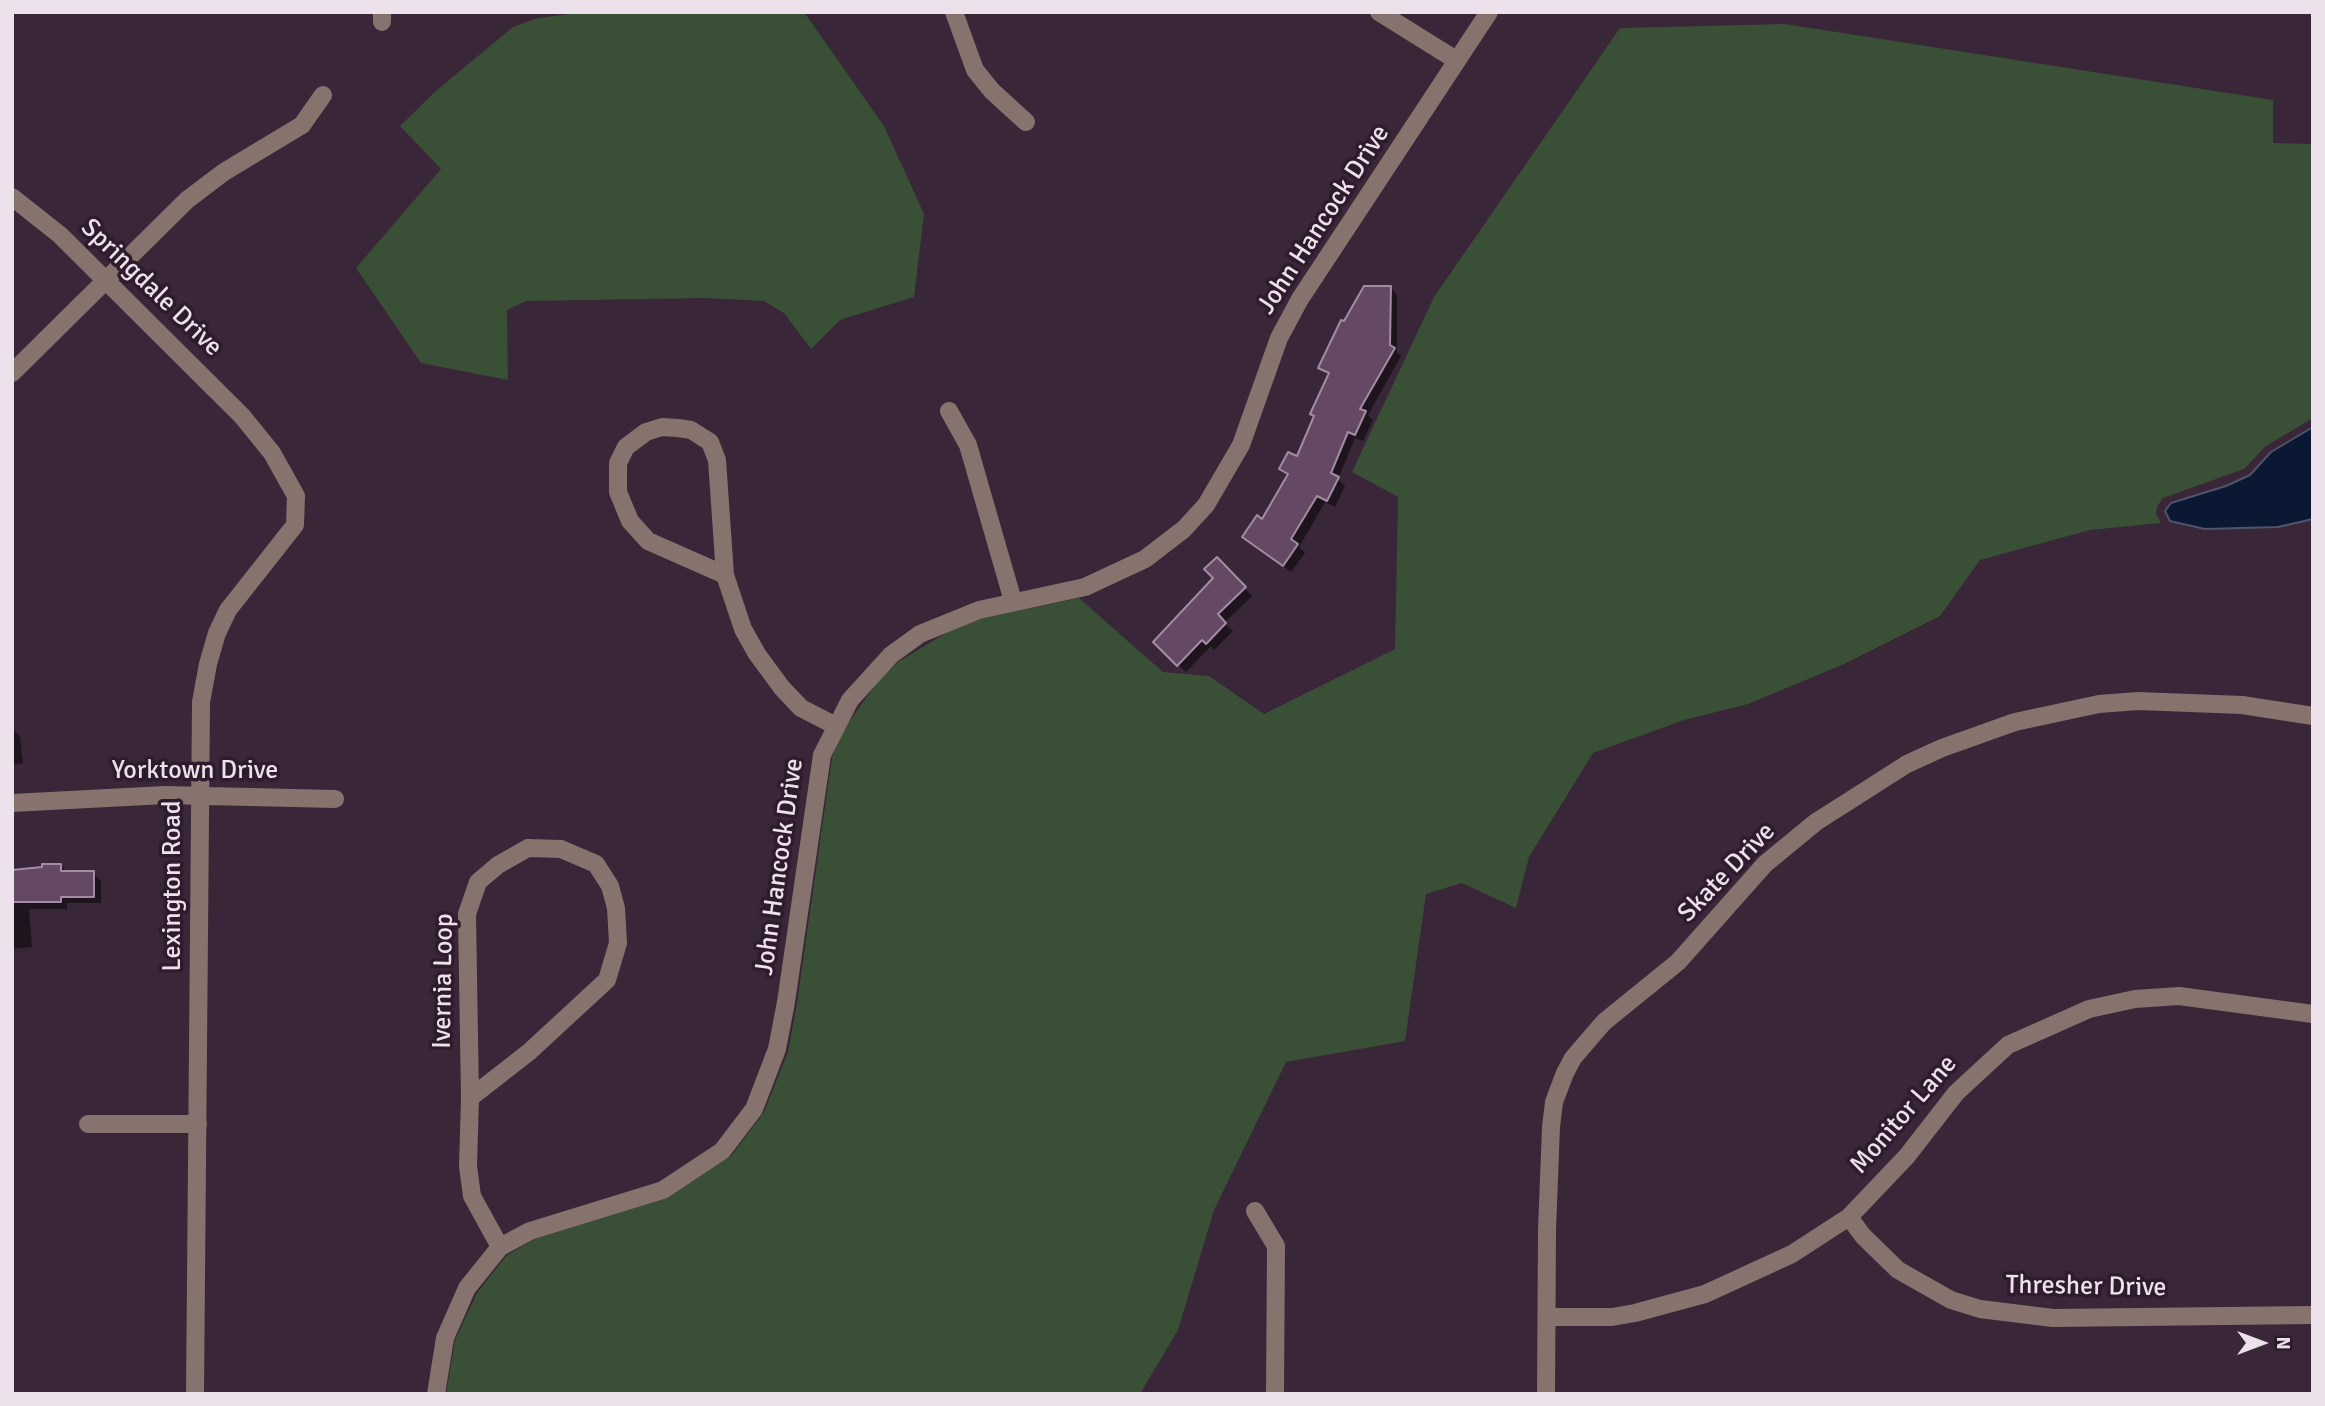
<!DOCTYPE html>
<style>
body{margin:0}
#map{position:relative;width:2325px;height:1406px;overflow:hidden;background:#392638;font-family:Signika,sans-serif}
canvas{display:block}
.frame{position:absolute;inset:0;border:14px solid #ede1ec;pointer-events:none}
.north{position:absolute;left:2227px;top:1308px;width:70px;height:70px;-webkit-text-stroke:5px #2e1c2e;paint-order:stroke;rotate:90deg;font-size:19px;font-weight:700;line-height:28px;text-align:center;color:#ede1ec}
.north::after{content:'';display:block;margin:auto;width:24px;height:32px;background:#ede1ec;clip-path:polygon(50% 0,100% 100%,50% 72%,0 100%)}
</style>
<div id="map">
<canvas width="2325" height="1406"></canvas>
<div class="frame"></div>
<div class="north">N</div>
</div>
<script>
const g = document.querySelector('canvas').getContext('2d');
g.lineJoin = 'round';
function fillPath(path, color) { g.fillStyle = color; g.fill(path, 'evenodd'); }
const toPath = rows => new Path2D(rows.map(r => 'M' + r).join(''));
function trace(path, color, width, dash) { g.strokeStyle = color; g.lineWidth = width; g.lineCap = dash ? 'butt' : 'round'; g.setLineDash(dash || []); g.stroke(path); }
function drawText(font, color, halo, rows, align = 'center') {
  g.font = font + ' Signika,sans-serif'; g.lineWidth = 7; g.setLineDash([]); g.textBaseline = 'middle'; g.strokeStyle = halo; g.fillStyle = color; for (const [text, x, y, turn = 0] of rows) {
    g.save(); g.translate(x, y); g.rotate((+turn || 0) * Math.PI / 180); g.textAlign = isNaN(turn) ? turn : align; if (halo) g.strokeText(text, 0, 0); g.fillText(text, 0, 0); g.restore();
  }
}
const green = toPath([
 [585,12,804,12,884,126,924,214,914,297,840,320,811,349,784,313,764,301,705,298,526,301,507,310,508,380,421,363,356,268,441,169,400,126,437,90,513,27,538,18],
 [1785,24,2273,100,2273,143,2313,144,2313,418,2266,446,2244,469,2163,498,2157,507,2156,514,2161,523,2090,530,1980,560,1940,616,1844,664,1748,704,1684,720,1593,753,1529,857,1516,908,1462,883,1426,894,1405,1041,1286,1062,1214,1210,1178,1330,1140,1394,446,1394,455,1340,477,1293,507,1255,535,1239,667,1198,731,1156,764,1112,788,1052,797,1003,832,757,844,729,878,681,898,662,951,630,983,618,1079,598,1163,672,1209,676,1264,714,1395,649,1398,497,1352,472,1434,297,1620,28]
]);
const water = toPath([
 [2313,427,2313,519,2278,527,2205,529,2170,521,2165,511,2171,503,2226,486,2250,475,2271,452,2313,427]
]);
const shadow = toPath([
 [1390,287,1397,295,1397,352,1401,356,1368,415,1373,420,1363,441,1355,438,1338,479,1345,486,1335,507,1325,502,1299,547,1305,553,1291,572,1244,537,1263,521,1289,476,1281,469,1298,459,1329,376,1320,368,1344,324],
 [1217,559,1252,596,1224,623,1233,631,1214,650,1211,646,1186,672,1155,642,1216,578],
 [12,729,20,736,23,763,12,765],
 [61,866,68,873,93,873,101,881,101,903,67,903,67,909,29,909,32,947,12,949,12,872]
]);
const building = toPath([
 [1364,286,1391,286,1390,345,1395,348,1360,409,1366,411,1355,435,1348,432,1331,473,1339,477,1327,501,1317,496,1291,539,1298,544,1283,566,1242,537,1257,515,1262,519,1288,474,1279,469,1288,452,1297,456,1314,416,1310,414,1329,373,1318,368,1341,320,1344,321,1364,286],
 [1217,557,1246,587,1218,614,1226,623,1206,644,1202,640,1177,666,1153,642,1213,578,1204,569,1217,557],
 [42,864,61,864,61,871,94,871,94,897,61,897,61,902,12,902,12,870,42,867,42,864]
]);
const minor = toPath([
 [954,12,975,70,992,91,1026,122],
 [1379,12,1456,60],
 [382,22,382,12],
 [12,197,60,235,242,416,272,453,296,496,295,525,228,610,217,633,208,664,201,702,195,1394],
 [12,373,187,200,224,172,302,125,323,95],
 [949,411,968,445,1013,601],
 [725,575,648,541,630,521,618,492,618,463,626,447,646,432,662,427,678,428,691,430,710,442,717,460,725,575,743,629,757,654,782,688,801,708,834,725],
 [12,803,165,795,335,799],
 [528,848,561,849,596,864,610,886,616,908,618,943,607,980,529,1052,470,1098,467,914,478,882,498,865,528,848],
 [470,1098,468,1166,472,1196,500,1247],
 [88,1124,198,1124],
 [1255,1211,1276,1246,1275,1394],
 [1849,1217,1863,1236,1898,1270,1951,1300,1980,1309,2053,1318,2313,1315],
 [1548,1317,1612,1317,1635,1313,1705,1294,1792,1254,1849,1217,1907,1156,1956,1093,2008,1045,2089,1009,2135,999,2179,996,2313,1014],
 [436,1394,445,1338,467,1288,500,1247,530,1231,663,1190,722,1151,754,1109,777,1049,786,1002,822,755,850,700,891,655,920,634,979,610,1085,587,1145,559,1184,529,1206,505,1241,445,1279,338,1300,299,1489,12],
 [1546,1394,1547,1230,1551,1127,1554,1102,1565,1073,1573,1058,1604,1022,1678,962,1765,864,1816,822,1907,764,1942,748,2015,722,2099,704,2138,701,2242,705,2313,716]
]);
const streetNames = [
 ["John Hancock Drive",1324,220,-57],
 ["Springdale Drive",151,288,44],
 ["Yorktown Drive",195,771],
 ["John Hancock Drive",780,867,-82],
 ["Skate Drive",1727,873,-46],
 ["Lexington Road",173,886,-90],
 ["Ivernia Loop",444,981,-89],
 ["Monitor Lane",1904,1115,-49],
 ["Thresher Drive",2086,1287,1]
];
fillPath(green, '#394f36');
fillPath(water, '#0b1833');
trace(water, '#4f546a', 2);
fillPath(shadow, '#0007');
fillPath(building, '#654964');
trace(building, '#a28ca2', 2);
trace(minor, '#86736d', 18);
drawText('26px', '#ede1ec', '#2e1c2e', streetNames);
</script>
